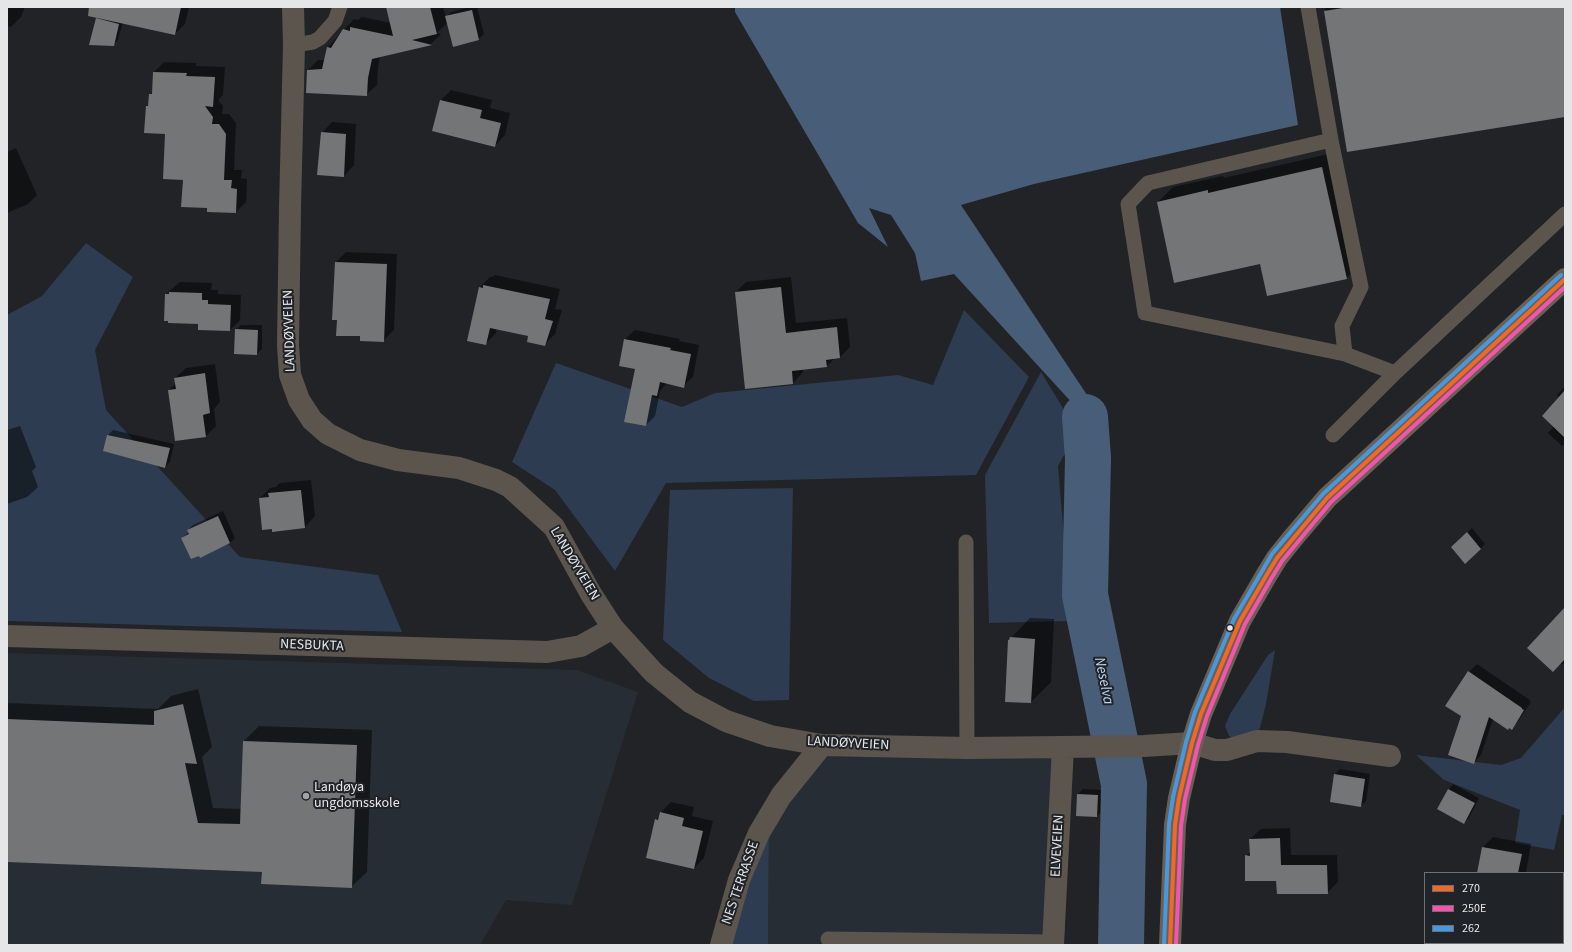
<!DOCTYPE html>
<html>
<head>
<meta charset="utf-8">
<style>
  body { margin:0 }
  #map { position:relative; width:1572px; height:952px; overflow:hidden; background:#212326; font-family:"Source Sans 3",sans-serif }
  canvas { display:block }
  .frame { position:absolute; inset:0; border:8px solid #e4e6e8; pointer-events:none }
  .legend { position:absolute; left:1424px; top:872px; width:140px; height:72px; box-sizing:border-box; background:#202327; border:1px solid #6e7174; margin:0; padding:5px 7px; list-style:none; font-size:12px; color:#e4e6e8 }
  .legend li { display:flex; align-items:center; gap:8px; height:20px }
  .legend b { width:20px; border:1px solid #6e7174 }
</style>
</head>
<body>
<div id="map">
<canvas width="1572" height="952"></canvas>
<div class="frame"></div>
<ul class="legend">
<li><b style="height:5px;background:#f36827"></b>270</li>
<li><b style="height:5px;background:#f653ac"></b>250E</li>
<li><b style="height:5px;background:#4699e1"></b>262</li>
</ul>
</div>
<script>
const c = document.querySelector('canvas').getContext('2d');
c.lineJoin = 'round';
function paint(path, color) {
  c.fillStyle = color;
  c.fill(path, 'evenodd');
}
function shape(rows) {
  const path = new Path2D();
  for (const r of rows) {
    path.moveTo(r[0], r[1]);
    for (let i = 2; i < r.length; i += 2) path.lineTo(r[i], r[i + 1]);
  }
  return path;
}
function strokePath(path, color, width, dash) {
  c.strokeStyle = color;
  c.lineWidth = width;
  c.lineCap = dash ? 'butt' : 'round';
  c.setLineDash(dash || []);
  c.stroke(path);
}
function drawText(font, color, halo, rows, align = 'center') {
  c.font = font + ' "Source Sans 3",sans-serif';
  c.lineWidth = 4;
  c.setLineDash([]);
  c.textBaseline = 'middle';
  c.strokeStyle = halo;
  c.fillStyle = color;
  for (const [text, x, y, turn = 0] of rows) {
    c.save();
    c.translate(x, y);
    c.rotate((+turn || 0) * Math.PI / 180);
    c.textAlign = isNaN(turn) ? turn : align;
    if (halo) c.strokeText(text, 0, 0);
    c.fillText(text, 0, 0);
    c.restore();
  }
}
paint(shape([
  [7,653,577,670,638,692,572,905,506,900,480,945,7,945],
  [825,752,1055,752,1051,945,768,945,769,827]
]), '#272d34');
paint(shape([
  [86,243,133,277,95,350,106,410,240,557,378,575,402,632,7,621,7,315,42,296],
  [964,310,1029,377,976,475,666,483,615,571,555,490,512,462,556,363,682,407,715,393,898,375,933,385],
  [1041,372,1077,431,1058,466,1071,621,989,623,985,475],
  [793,488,789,700,754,701,709,678,663,640,670,490],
  [1275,650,1266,704,1260,728,1256,733,1234,739,1229,736,1225,726,1230,714,1268,655],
  [1565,707,1565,815,1562,815,1554,850,1515,843,1520,810,1444,780,1416,755,1501,765,1521,758],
  [769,827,768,945,730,945,756,860]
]), '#2d3c50');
paint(shape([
  [735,7,1280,7,1298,125,1034,184,961,205,1097,410,1085,417,954,274,921,281,915,253,891,215,869,208,888,247,858,223,735,12]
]), '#485d78');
paint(shape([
  [7,7,25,7,21,17,11,27,7,26],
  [128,7,189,7,185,24,175,34,123,22,118,40,113,45,97,18,102,13],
  [387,7,443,7,446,17,451,12,470,7,477,7,484,34,479,39,454,46,448,22,437,33,441,34,431,44,380,56,378,67,377,85,366,95,308,70,318,60,325,60,328,47,354,19,358,20,362,17,391,23],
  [1325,7,1565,7,1565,116,1348,151],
  [164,62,196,63,196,66,225,67,223,95,218,100,223,106,222,114,229,114,236,123,234,170,242,170,241,178,247,179,246,202,236,212,208,207,184,179,166,133,146,107,149,104,150,95,153,91,154,72],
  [451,90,492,100,490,108,510,113,505,135,495,146,441,100],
  [332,122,356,124,354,165,344,176,322,133],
  [16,148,37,195,28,204,7,213,7,152],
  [1337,152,1362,262,1347,278,1261,262,1158,202,1173,187,1223,176,1224,178],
  [346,252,397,254,394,330,384,340,338,319,333,319,336,262],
  [495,275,560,289,555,309,562,310,555,334,544,345,529,336,497,328,496,333,486,343,480,287,490,277,492,277],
  [791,277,796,323,847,318,850,347,840,357,835,358,827,366,803,369,803,372,793,383,736,292,746,282],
  [180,282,212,283,211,290,218,290,218,294,241,295,240,320,230,330,200,323,166,294],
  [241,325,262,325,262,349,257,354,236,330],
  [635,330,680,339,679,341,699,345,693,377,683,386,667,383,660,391,655,416,646,425,636,369,625,339],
  [215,364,220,402,214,409,216,426,206,436,169,390,176,383,175,378,186,368],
  [1565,386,1565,443,1562,446,1548,433,1554,426,1559,398,1557,395],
  [20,426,36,467,32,471,38,487,27,497,7,504,7,430],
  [113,430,174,444,170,462,165,467,104,451,108,435],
  [311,480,315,516,305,527,260,498,270,488,276,487,280,483],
  [223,511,235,538,230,543,182,538,189,532,188,530,193,525],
  [1472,528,1485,544,1480,549,1457,542],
  [1565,608,1565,662,1562,665,1560,663],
  [1030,618,1054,619,1051,682,1031,702,1011,638],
  [1477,664,1530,700,1529,701,1531,702,1519,720,1512,728,1493,719,1481,755,1473,763,1462,716,1447,706,1469,672],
  [198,689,212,747,202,757,213,808,241,809,244,741,259,726,372,730,367,872,351,887,263,871,7,861,7,703,158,709,171,696],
  [1340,769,1370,774,1366,801,1361,806,1335,774],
  [1453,784,1479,798,1469,818,1464,823,1449,789],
  [1083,789,1103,790,1102,811,1097,816,1078,794],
  [671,802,694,807,692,816,713,821,704,858,694,868,656,820,660,816,661,812],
  [1290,828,1291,855,1337,855,1338,882,1327,893,1277,880,1246,856,1251,851,1250,839,1261,829],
  [1493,837,1531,844,1526,873,1478,873,1483,847]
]), '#0007');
strokePath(shape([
  [1085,417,1088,458,1085,595,1124,784,1121,945]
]), '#485d78', 46);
paint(shape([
  [89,7,181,7,175,35,88,16],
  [386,7,430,7,437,34,412,40,432,45,372,59,368,78,367,96,306,93,307,70,322,69,327,47,331,48,343,29,350,31,350,27,393,36],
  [1349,7,1565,7,1565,117,1347,152,1324,11],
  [472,10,479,40,453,47,445,16],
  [96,18,119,24,114,46,89,45],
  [153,72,187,73,186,76,215,77,213,107,205,106,213,117,212,124,219,124,226,134,224,180,232,180,231,188,237,189,236,213,207,212,207,208,181,207,183,180,163,179,165,134,144,133,146,106,148,106,149,94,152,94],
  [440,100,482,110,480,118,501,123,495,147,432,131],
  [321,132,346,134,344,177,317,175],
  [1322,167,1347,279,1267,296,1260,264,1174,283,1157,202,1208,190,1208,193],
  [335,262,387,264,384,342,360,341,360,336,336,336,337,320,332,320],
  [483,285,550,299,545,319,553,321,545,346,527,342,528,336,490,328,486,345,467,341,479,287,483,288],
  [781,287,786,333,837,327,840,358,826,360,827,367,792,371,793,384,745,389,735,292],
  [169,292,202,293,202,300,208,300,208,304,231,305,230,331,198,330,198,324,168,323,168,321,164,321,165,294,169,294],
  [235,329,258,330,257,355,234,354],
  [624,339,671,348,670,350,691,354,684,388,660,382,657,396,652,395,646,426,624,422,635,369,619,366],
  [205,373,210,413,203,415,206,437,175,441,168,390,176,389,174,378],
  [1565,390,1565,438,1542,416],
  [107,435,170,448,165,468,103,451],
  [301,490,305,528,272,532,272,529,262,530,259,498,269,497,268,493],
  [218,516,230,543,200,558,199,556,191,559,181,538,189,534,187,530],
  [1467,532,1481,549,1465,564,1451,547],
  [1565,607,1565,659,1553,672,1527,648],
  [1010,637,1035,639,1031,703,1005,702,1008,640,1009,640],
  [1468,671,1522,708,1522,709,1524,710,1512,730,1509,728,1508,730,1489,717,1474,764,1448,755,1461,716,1445,706],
  [183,704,197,764,185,763,198,823,240,824,243,741,357,745,352,888,261,884,262,872,7,862,7,719,154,725,154,711],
  [1334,774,1365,779,1361,807,1330,802],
  [1448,789,1475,803,1464,824,1437,809],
  [1077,794,1098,795,1097,817,1076,816],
  [660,812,684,818,682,826,703,831,694,869,646,858,655,819,658,820],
  [1280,838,1281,865,1327,865,1328,894,1277,894,1276,881,1245,881,1245,855,1250,856,1249,839],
  [1482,847,1522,854,1518,873,1477,873]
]), '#747577');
strokePath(shape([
  [1308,7,1331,140],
  [294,45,313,42,320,38,335,21,340,7],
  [1345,354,1342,326,1361,287,1331,140,1148,183,1128,204,1145,313,1345,354,1395,373],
  [1333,435,1395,373,1565,214],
  [966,542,967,748],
  [828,939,1053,942]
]), '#5c554e', 15);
strokePath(shape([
  [293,7,294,45,290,208,288,345,290,375,299,400,312,420,328,434,360,450,398,460,459,468,496,480,510,487,554,527,591,594,613,628,654,673,690,702,726,721,770,736,822,745,967,748,1063,747,1144,746,1192,743,1215,750,1227,750,1257,741,1287,742,1390,756],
  [7,636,547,652,581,646,613,628],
  [721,945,739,880,759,833,781,796,822,745],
  [1053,945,1063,747]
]), '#5c554e', 22);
strokePath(shape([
  [1170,945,1175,825,1179,798,1192,743,1201,714,1240,621,1266,576,1277,558,1293,538,1327,498,1565,279]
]), '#696156', 22);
strokePath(shape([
  [1170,945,1175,825,1179,798,1192,743,1201,714,1240,621,1266,576,1277,558,1327,498,1565,279]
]), '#f36827', 4);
strokePath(shape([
  [1176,945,1181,826,1185,799,1198,745,1207,716,1245,624,1271,579,1282,561,1331,502,1565,287]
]), '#f653ac', 4);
strokePath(shape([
  [1164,945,1169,824,1173,797,1186,742,1195,712,1234,619,1261,573,1272,554,1323,494,1561,275]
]), '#4699e1', 4);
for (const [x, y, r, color] of [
  [1230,628,3.5,"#e4e6e8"],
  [306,796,4,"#a0a2a4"]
]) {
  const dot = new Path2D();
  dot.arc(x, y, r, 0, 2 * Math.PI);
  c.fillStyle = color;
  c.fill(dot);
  strokePath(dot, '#202327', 1.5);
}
drawText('14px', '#e4e6e8', '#202327', [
  ["LANDØYVEIEN",290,331,-92],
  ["LANDØYVEIEN",574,564,59],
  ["NESBUKTA",312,646,2],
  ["LANDØYVEIEN",848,744,3],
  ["ELVEVEIEN",1058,846,-87],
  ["NES TERRASSE",741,883,-71]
]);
drawText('14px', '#e4e6e8', '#202327', [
  ["Landøya",314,788],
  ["ungdomsskole",314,804]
], 'left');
drawText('italic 15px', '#bdd6f5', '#202327', [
  ["Neselva",1103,681,78]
]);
</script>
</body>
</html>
